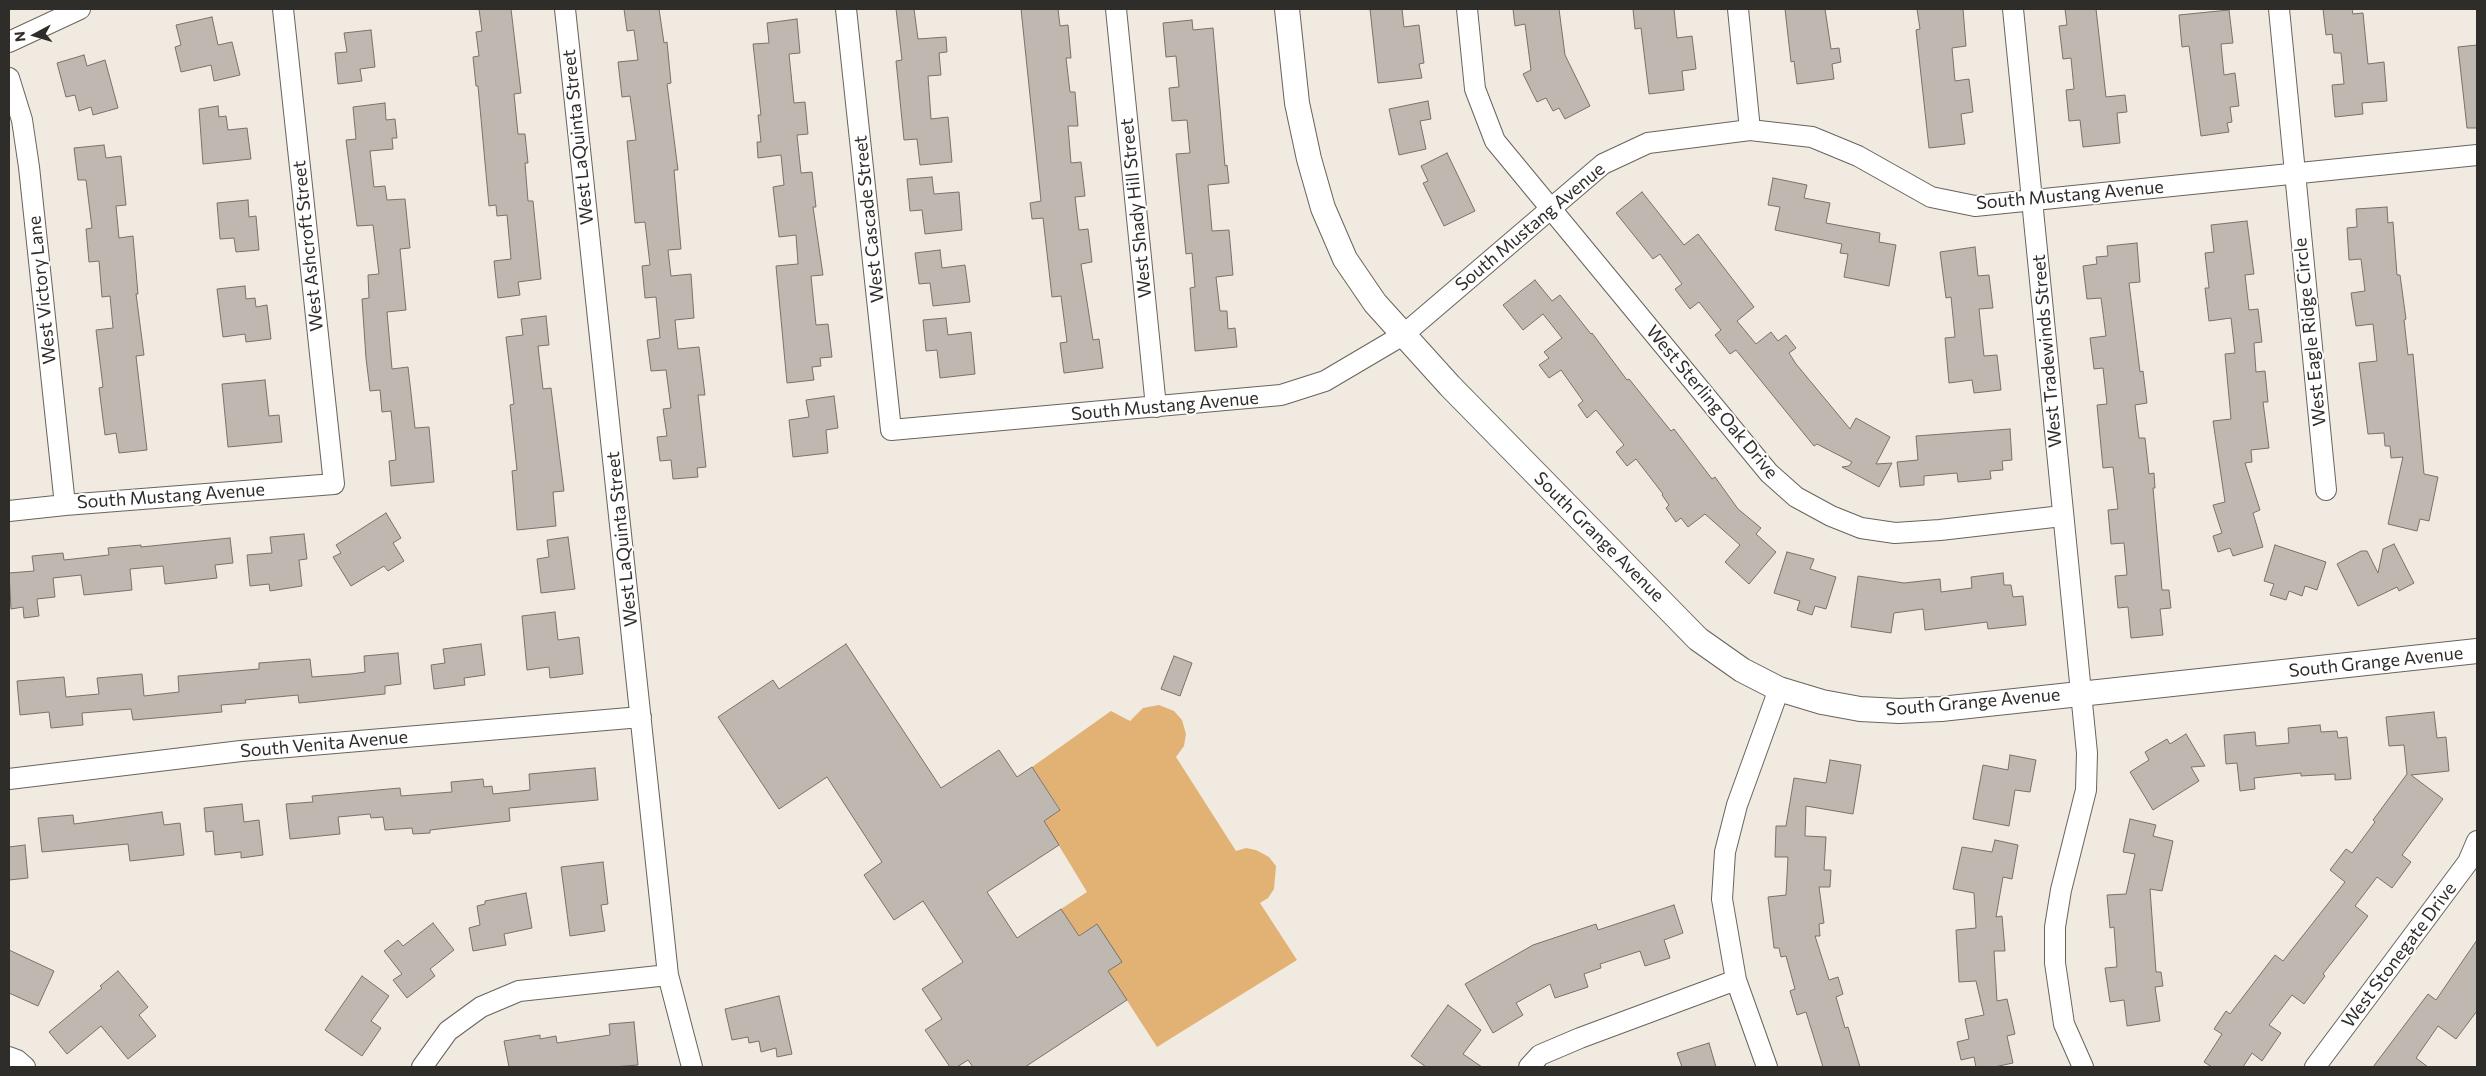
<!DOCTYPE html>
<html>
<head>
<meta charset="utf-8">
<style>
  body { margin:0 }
  #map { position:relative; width:2486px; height:1076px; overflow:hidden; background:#f1eae1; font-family:Commissioner,sans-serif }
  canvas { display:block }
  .frame { position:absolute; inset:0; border:10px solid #2f2d2a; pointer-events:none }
  .north { position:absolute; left:10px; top:10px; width:50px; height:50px; -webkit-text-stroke:4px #fff; paint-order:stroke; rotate:264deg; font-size:14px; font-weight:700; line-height:20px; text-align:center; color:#2f2d2a }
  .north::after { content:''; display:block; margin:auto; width:18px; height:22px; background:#2f2d2a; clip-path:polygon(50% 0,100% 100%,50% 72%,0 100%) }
</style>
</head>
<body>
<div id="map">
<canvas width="2486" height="1076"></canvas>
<div class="frame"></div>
<div class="north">N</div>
</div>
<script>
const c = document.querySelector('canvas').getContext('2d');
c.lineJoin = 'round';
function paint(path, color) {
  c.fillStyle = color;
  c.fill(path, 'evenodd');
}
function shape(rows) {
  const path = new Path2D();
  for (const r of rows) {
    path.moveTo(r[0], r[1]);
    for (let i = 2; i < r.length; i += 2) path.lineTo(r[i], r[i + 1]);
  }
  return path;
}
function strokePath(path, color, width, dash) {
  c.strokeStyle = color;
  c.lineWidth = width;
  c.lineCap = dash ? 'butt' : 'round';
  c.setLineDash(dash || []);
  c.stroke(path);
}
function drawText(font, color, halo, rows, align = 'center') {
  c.font = font + ' Commissioner,sans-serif';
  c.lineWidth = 4;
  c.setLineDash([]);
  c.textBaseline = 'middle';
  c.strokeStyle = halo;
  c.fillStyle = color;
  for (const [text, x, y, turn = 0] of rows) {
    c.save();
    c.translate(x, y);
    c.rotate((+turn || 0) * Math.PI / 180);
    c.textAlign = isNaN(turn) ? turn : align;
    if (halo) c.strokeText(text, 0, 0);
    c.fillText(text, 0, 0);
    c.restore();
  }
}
paint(shape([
  [1159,705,1174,711,1182,720,1186,734,1184,746,1176,757,1236,851,1246,848,1256,850,1269,857,1276,866,1274,889,1268,898,1260,903,1297,960,1157,1047,1108,971,1097,924,1079,936,1061,909,1087,892,1044,821,1060,809,1032,767,1111,711,1130,721,1143,708]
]), '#e2b274');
const building = shape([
  [479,9,511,9,521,93,514,94,518,134,525,134,528,163,525,163,528,201,533,201,541,279,518,282,520,295,498,298,494,261,511,259,507,215,497,216,496,205,489,206,478,86,476,86,473,57,479,56,476,32,482,31,479,9],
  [624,9,659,9,664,43,667,42,671,83,667,84,678,170,674,170,681,249,668,250,671,276,691,274,694,318,675,320,678,349,699,347,705,395,698,395,706,467,697,468,698,477,673,479,671,460,660,461,657,437,667,436,663,409,671,408,666,370,651,371,647,340,660,338,656,297,645,298,642,266,650,265,645,222,635,223,627,141,636,140,630,96,622,97,618,62,638,60,634,30,627,31,624,9],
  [896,9,914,9,918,39,946,37,947,52,939,53,941,75,928,76,931,119,948,117,952,162,920,165,917,139,904,140,896,61,902,60,896,9],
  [1021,9,1058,9,1060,26,1068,25,1071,58,1066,58,1070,92,1075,92,1078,126,1068,126,1071,163,1081,162,1085,196,1075,197,1079,230,1088,229,1092,262,1081,264,1093,340,1099,339,1103,368,1064,373,1060,343,1067,342,1061,296,1052,297,1043,218,1032,219,1030,203,1041,201,1021,9],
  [1370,9,1402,9,1404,27,1419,25,1424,63,1419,64,1422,78,1378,83,1370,9],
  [1513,9,1559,9,1565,55,1590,106,1565,119,1559,108,1553,111,1546,98,1537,102,1523,74,1531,70,1525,24,1515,26,1513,9],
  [1633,9,1674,9,1677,38,1692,36,1696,69,1682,71,1684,90,1649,94,1641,28,1635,29,1633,9],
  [1785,9,1825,9,1831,49,1839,48,1841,62,1832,64,1834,79,1797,84,1794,61,1791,62,1785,9],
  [1917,9,1963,9,1966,46,1952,48,1955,81,1969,79,1973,112,1961,114,1965,144,1929,148,1916,30,1920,29,1917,9],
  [2065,9,2096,9,2106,97,2125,95,2127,112,2117,113,2120,143,2083,147,2080,120,2069,121,2066,90,2074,89,2071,58,2063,59,2059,26,2067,25,2065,9],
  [2323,9,2352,9,2353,14,2363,13,2368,64,2384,62,2387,101,2362,103,2363,114,2335,117,2332,85,2344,84,2341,53,2334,53,2332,34,2326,35,2323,9],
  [2229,10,2233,43,2221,44,2224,75,2235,73,2239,106,2230,107,2232,122,2227,123,2229,132,2201,136,2189,46,2182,47,2179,15,2229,10],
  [212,17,218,45,232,42,240,75,214,81,211,65,181,72,175,47,181,45,176,25,212,17],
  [797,19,800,53,789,54,794,103,805,102,808,134,797,135,801,173,812,172,816,207,813,207,823,275,811,276,816,325,828,324,832,357,820,358,821,366,812,367,814,380,787,383,776,266,798,264,796,235,779,237,773,187,784,185,781,155,758,158,757,142,761,142,758,115,761,115,753,44,769,43,767,23,797,19],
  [1192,20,1193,30,1213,28,1225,166,1227,165,1229,183,1208,185,1212,231,1229,230,1233,275,1216,277,1220,311,1227,311,1228,329,1235,328,1237,347,1195,351,1190,288,1195,287,1192,253,1186,254,1176,154,1190,153,1187,120,1172,121,1169,88,1179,87,1176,56,1166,57,1163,23,1192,20],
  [371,30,375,67,360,69,362,81,338,84,335,53,347,52,344,33,371,30],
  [2477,45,2477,128,2467,128,2458,47,2477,45],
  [84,55,87,66,105,60,118,108,93,115,91,107,79,111,75,95,66,97,57,63,84,55],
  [1428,101,1431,119,1420,121,1426,149,1399,155,1389,109,1428,101],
  [385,103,386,120,395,119,397,138,392,138,393,149,370,151,374,187,385,186,387,200,405,199,410,248,400,249,406,310,387,312,392,369,408,367,415,428,429,427,434,482,391,486,389,461,396,460,391,411,382,412,380,390,370,391,366,358,362,299,369,298,368,275,379,274,373,225,357,226,346,140,356,139,353,107,385,103],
  [218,106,219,117,226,116,228,130,247,128,251,159,203,164,199,109,218,106],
  [104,145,106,158,121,156,126,205,116,206,119,238,133,236,138,294,136,294,144,355,136,356,147,450,119,453,116,433,105,435,99,388,103,387,96,330,113,328,110,296,102,297,99,261,89,262,86,229,92,228,86,180,78,180,74,148,104,145],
  [1447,153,1475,211,1444,226,1423,183,1428,181,1421,166,1447,153],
  [932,177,934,194,959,192,962,230,925,234,922,210,910,211,907,179,932,177],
  [1773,178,1807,185,1804,198,1830,203,1826,223,1880,233,1879,242,1896,245,1889,286,1844,277,1848,254,1840,253,1842,244,1775,230,1780,207,1768,205,1773,178],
  [1642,192,1684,245,1698,234,1754,307,1737,321,1756,344,1771,332,1778,341,1786,335,1796,348,1789,353,1796,364,1850,429,1856,418,1890,437,1876,464,1892,463,1879,487,1842,467,1849,466,1852,462,1817,444,1814,446,1736,350,1730,354,1715,335,1721,330,1699,302,1690,309,1675,289,1682,284,1660,254,1653,259,1616,213,1642,192],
  [248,200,249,217,256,216,259,250,236,252,234,238,220,239,217,203,248,200],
  [2387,207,2388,223,2393,222,2397,275,2400,275,2406,319,2404,320,2408,355,2413,354,2424,474,2438,477,2429,521,2420,519,2417,531,2388,524,2403,457,2391,458,2390,446,2385,446,2384,433,2368,434,2359,363,2377,361,2373,324,2356,326,2351,293,2365,291,2361,259,2349,260,2347,228,2357,227,2356,209,2387,207],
  [2247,221,2254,274,2245,275,2249,310,2258,309,2262,342,2254,343,2256,372,2265,371,2268,402,2263,402,2269,448,2251,450,2252,462,2245,463,2260,510,2253,513,2263,547,2233,556,2230,548,2218,552,2213,536,2222,533,2213,505,2225,502,2213,421,2231,419,2225,354,2235,353,2231,318,2209,321,2205,288,2209,288,2205,253,2214,252,2211,225,2247,221],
  [2137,243,2140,282,2129,283,2140,372,2143,371,2147,403,2135,405,2139,438,2145,438,2149,474,2154,473,2155,488,2153,488,2162,590,2169,590,2171,608,2160,609,2163,635,2131,638,2128,607,2118,608,2115,576,2127,575,2124,543,2111,544,2108,510,2118,509,2113,467,2103,468,2097,405,2107,404,2103,368,2094,369,2090,338,2106,336,2101,298,2087,299,2083,266,2097,264,2096,257,2108,256,2107,246,2137,243],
  [1975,247,1978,276,1989,275,1993,308,1979,309,1984,356,1997,355,2001,390,1974,393,1972,380,1949,383,1945,338,1955,337,1951,297,1946,298,1940,252,1975,247],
  [940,250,942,268,965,265,970,302,933,306,930,283,919,284,915,253,940,250],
  [1535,280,1552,301,1560,295,1591,334,1592,333,1627,380,1629,379,1671,431,1674,429,1712,479,1715,477,1738,509,1761,528,1756,534,1776,552,1749,584,1725,562,1740,545,1705,514,1688,527,1681,518,1676,522,1666,508,1669,505,1662,495,1663,494,1636,459,1627,466,1616,452,1624,445,1596,410,1587,418,1578,405,1583,401,1561,370,1549,378,1539,365,1549,358,1544,352,1562,338,1543,314,1523,330,1503,305,1535,280],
  [245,286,246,299,255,298,256,307,267,305,271,339,246,342,245,334,223,337,217,289,245,286],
  [546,316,549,345,538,346,543,389,551,388,564,491,553,492,556,526,517,530,512,471,517,470,510,405,514,404,506,337,523,335,521,319,546,316],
  [946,318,948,335,971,332,975,374,940,378,937,350,926,351,923,320,946,318],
  [265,380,269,416,279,415,282,442,228,447,222,384,265,380],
  [834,396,838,428,826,430,828,453,793,457,789,420,809,417,806,400,834,396],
  [2010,429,2012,460,2002,461,2003,470,1990,471,1991,479,1958,482,1957,473,1924,476,1924,485,1900,487,1897,462,1918,460,1916,436,2010,429],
  [386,513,401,538,393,543,404,561,388,571,384,566,351,586,333,557,341,553,336,545,386,513],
  [304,534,307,559,299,560,302,586,270,591,269,584,250,586,247,555,272,553,270,537,304,534],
  [568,537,575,589,541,593,537,559,549,557,547,540,568,537],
  [230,538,233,563,215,565,217,578,165,584,163,566,130,569,132,590,84,595,81,575,53,578,55,597,37,599,39,616,24,618,23,607,11,609,9,573,34,571,32,556,63,553,64,560,109,555,108,548,141,545,141,547,230,538],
  [2394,544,2414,583,2399,591,2397,587,2358,606,2337,564,2361,551,2367,551,2378,573,2383,549,2394,544],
  [2275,545,2326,562,2317,590,2305,586,2302,596,2289,591,2286,600,2270,595,2274,584,2264,581,2275,545],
  [1787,552,1814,559,1810,569,1836,577,1826,609,1815,606,1812,615,1797,610,1800,601,1774,593,1787,552],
  [2003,573,2004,585,2011,585,2013,597,2023,596,2026,625,1988,629,1987,622,1925,630,1923,609,1894,613,1891,633,1851,627,1858,576,1904,583,1940,579,1941,592,1972,588,1971,577,2003,573],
  [555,612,558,640,579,637,583,674,550,678,549,667,527,670,522,616,555,612],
  [481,644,485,675,464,678,465,685,434,689,431,665,445,663,443,649,481,644],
  [846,644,941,788,999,750,1017,777,1032,767,1060,810,1044,821,1059,845,987,892,1017,938,1061,909,1079,936,1097,924,1122,962,1108,971,1127,1000,1025,1067,973,1067,968,1060,957,1067,950,1067,925,1030,942,1019,922,989,963,962,923,901,894,920,864,875,882,862,827,777,779,809,718,717,773,680,779,689,846,644],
  [398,653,401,684,385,686,385,694,299,703,298,695,245,700,246,703,221,705,222,712,133,720,131,709,82,713,83,725,51,728,49,712,20,715,17,681,64,677,66,697,99,694,97,678,142,674,144,696,179,692,178,676,259,669,259,663,310,659,312,677,351,674,365,672,364,656,398,653],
  [1174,656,1192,663,1180,696,1161,689,1174,656],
  [2434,712,2437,738,2446,737,2449,771,2411,775,2443,799,2402,855,2411,862,2392,888,2377,877,2355,906,2368,916,2323,974,2325,976,2304,1004,2292,995,2269,1025,2281,1033,2262,1061,2252,1053,2243,1067,2212,1067,2204,1062,2222,1034,2214,1029,2226,1011,2230,1014,2275,955,2283,961,2345,882,2330,870,2346,849,2352,853,2375,822,2373,820,2407,774,2404,745,2389,746,2386,717,2434,712],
  [2320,725,2321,732,2337,731,2338,738,2347,737,2351,779,2335,780,2335,774,2301,776,2301,773,2254,778,2255,789,2240,791,2237,763,2226,764,2224,735,2255,732,2256,746,2289,743,2288,728,2320,725],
  [2186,734,2205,766,2191,767,2199,781,2153,810,2130,772,2149,760,2145,752,2167,739,2170,744,2186,734],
  [2010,755,2036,760,2030,792,2015,790,2009,826,1973,819,1983,765,2008,770,2010,755],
  [1830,760,1861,765,1853,814,1806,806,1805,836,1826,837,1824,870,1831,870,1830,887,1819,887,1824,923,1819,924,1820,936,1815,936,1829,980,1838,977,1843,994,1836,997,1845,1028,1848,1027,1860,1067,1823,1067,1806,1012,1797,1015,1790,991,1795,989,1786,956,1781,957,1779,948,1774,948,1768,897,1786,895,1788,857,1775,857,1776,826,1786,826,1794,778,1826,783,1830,760],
  [595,768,598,800,509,808,510,821,430,830,430,833,413,834,412,828,385,830,383,817,371,818,370,814,338,817,340,834,290,839,286,804,313,802,312,796,400,788,401,796,452,792,451,782,483,779,484,787,492,786,493,794,530,790,529,774,595,768],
  [242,804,244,822,259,820,263,855,241,858,241,852,215,855,213,831,206,832,204,808,242,804],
  [162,812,164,825,180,823,184,855,130,861,128,844,42,852,38,818,73,815,74,824,162,812],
  [2130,819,2156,825,2153,836,2173,841,2162,891,2150,889,2156,972,2161,972,2163,986,2155,987,2160,1021,2127,1026,2124,1000,2110,1002,2105,968,2117,967,2114,927,2110,928,2107,895,2126,894,2135,854,2123,852,2130,819],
  [1995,840,2018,845,2012,879,2003,877,1996,917,2002,916,2005,951,1994,951,1997,1001,2007,999,2015,1034,2007,1036,2013,1063,1994,1067,1976,1067,1974,1057,1961,1060,1957,1042,1969,1039,1965,1019,1984,1015,1976,981,1959,982,1956,930,1976,928,1974,893,1953,889,1962,847,1992,852,1995,840],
  [25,845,28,878,9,880,9,847,25,845],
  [603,862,608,904,601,905,605,931,570,936,561,867,603,862],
  [526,893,532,928,504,934,506,945,473,951,469,928,480,925,477,906,485,904,485,901,526,893],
  [1674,905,1683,933,1664,940,1670,958,1645,966,1640,951,1600,964,1601,968,1584,974,1588,987,1555,998,1550,984,1516,1003,1523,1015,1493,1033,1465,984,1533,945,1596,924,1598,930,1674,905],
  [433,923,454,950,430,969,435,976,407,998,393,980,402,974,384,951,398,940,403,946,433,923],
  [2477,940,2477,1011,2456,1039,2438,1026,2416,1058,2428,1067,2373,1067,2428,994,2436,1000,2477,940],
  [9,950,54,971,38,1006,9,993,9,950],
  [118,971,148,1007,139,1015,156,1036,128,1059,101,1026,67,1054,49,1032,102,988,100,986,118,971],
  [362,976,389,996,371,1021,381,1028,362,1056,325,1030,362,976],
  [779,996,792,1054,777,1057,776,1048,761,1052,759,1041,749,1043,748,1037,732,1040,725,1009,779,996],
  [1448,1005,1481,1030,1463,1054,1482,1067,1426,1067,1411,1056,1448,1005],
  [634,1022,638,1065,613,1067,509,1067,504,1041,540,1035,540,1039,556,1036,557,1043,610,1035,609,1024,634,1022],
  [1709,1043,1716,1067,1682,1067,1677,1053,1709,1043]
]);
paint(building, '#bfb8b0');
strokePath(building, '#78726a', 1);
const minor = shape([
  [565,9,668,975,692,1067],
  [846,9,891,430,1281,395,1325,381,1403,335,1603,164,1648,143,1750,130,1812,137,1858,156,1931,197,1975,206,2477,155],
  [1116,9,1156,407],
  [1467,9,1475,89,1495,141,1769,473,1796,497,1831,516,1861,528,1895,533,1940,530,2062,516],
  [1738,9,1750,130],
  [2013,9,2087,753,2086,790,2061,890,2055,927,2055,963,2064,1024,2083,1067],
  [2279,9,2326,490],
  [9,42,80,9],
  [9,78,22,120,29,167,65,505],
  [9,511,65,505,334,484,283,9],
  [9,779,241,751,641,717],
  [9,1057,17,1060,25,1067],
  [422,1067,448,1031,481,1007,519,991,668,975],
  [1529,1067,1540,1055,1580,1038,1736,980],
  [1767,1067,1736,980,1722,899,1725,852,1737,805,1779,689],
  [2315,1067,2468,862,2477,841]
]);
const tertiary = shape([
  [1287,9,1297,103,1309,159,1323,208,1345,259,1375,303,1450,386,1698,639,1742,670,1779,689,1822,702,1860,709,1899,711,1941,709,2477,651]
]);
strokePath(minor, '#69635c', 22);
strokePath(tertiary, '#69635c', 26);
strokePath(minor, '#fff', 20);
strokePath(tertiary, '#fff', 24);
drawText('18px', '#2f2d2a', '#fff', [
  ["West LaQuinta Street",578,137,-96],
  ["South Mustang Avenue",2070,195,-5],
  ["West Shady Hill Street",1136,208,-96],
  ["West Cascade Street",869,219,-96],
  ["South Mustang Avenue",1530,227,-40],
  ["West Ashcroft Street",308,246,-96],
  ["West Victory Lane",42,290,-96],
  ["West Eagle Ridge Circle",2310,332,-96],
  ["West Tradewinds Street",2047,351,-95],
  ["West Sterling Oak Drive",1712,402,50],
  ["South Mustang Avenue",1165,406,-5],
  ["South Mustang Avenue",171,496,-4],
  ["South Grange Avenue",1599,537,45],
  ["West LaQuinta Street",622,539,-96],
  ["South Grange Avenue",2376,662,-6],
  ["South Grange Avenue",1973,702,-5],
  ["South Venita Avenue",324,744,-5],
  ["West Stonegate Drive",2399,955,-53]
]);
</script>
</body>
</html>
